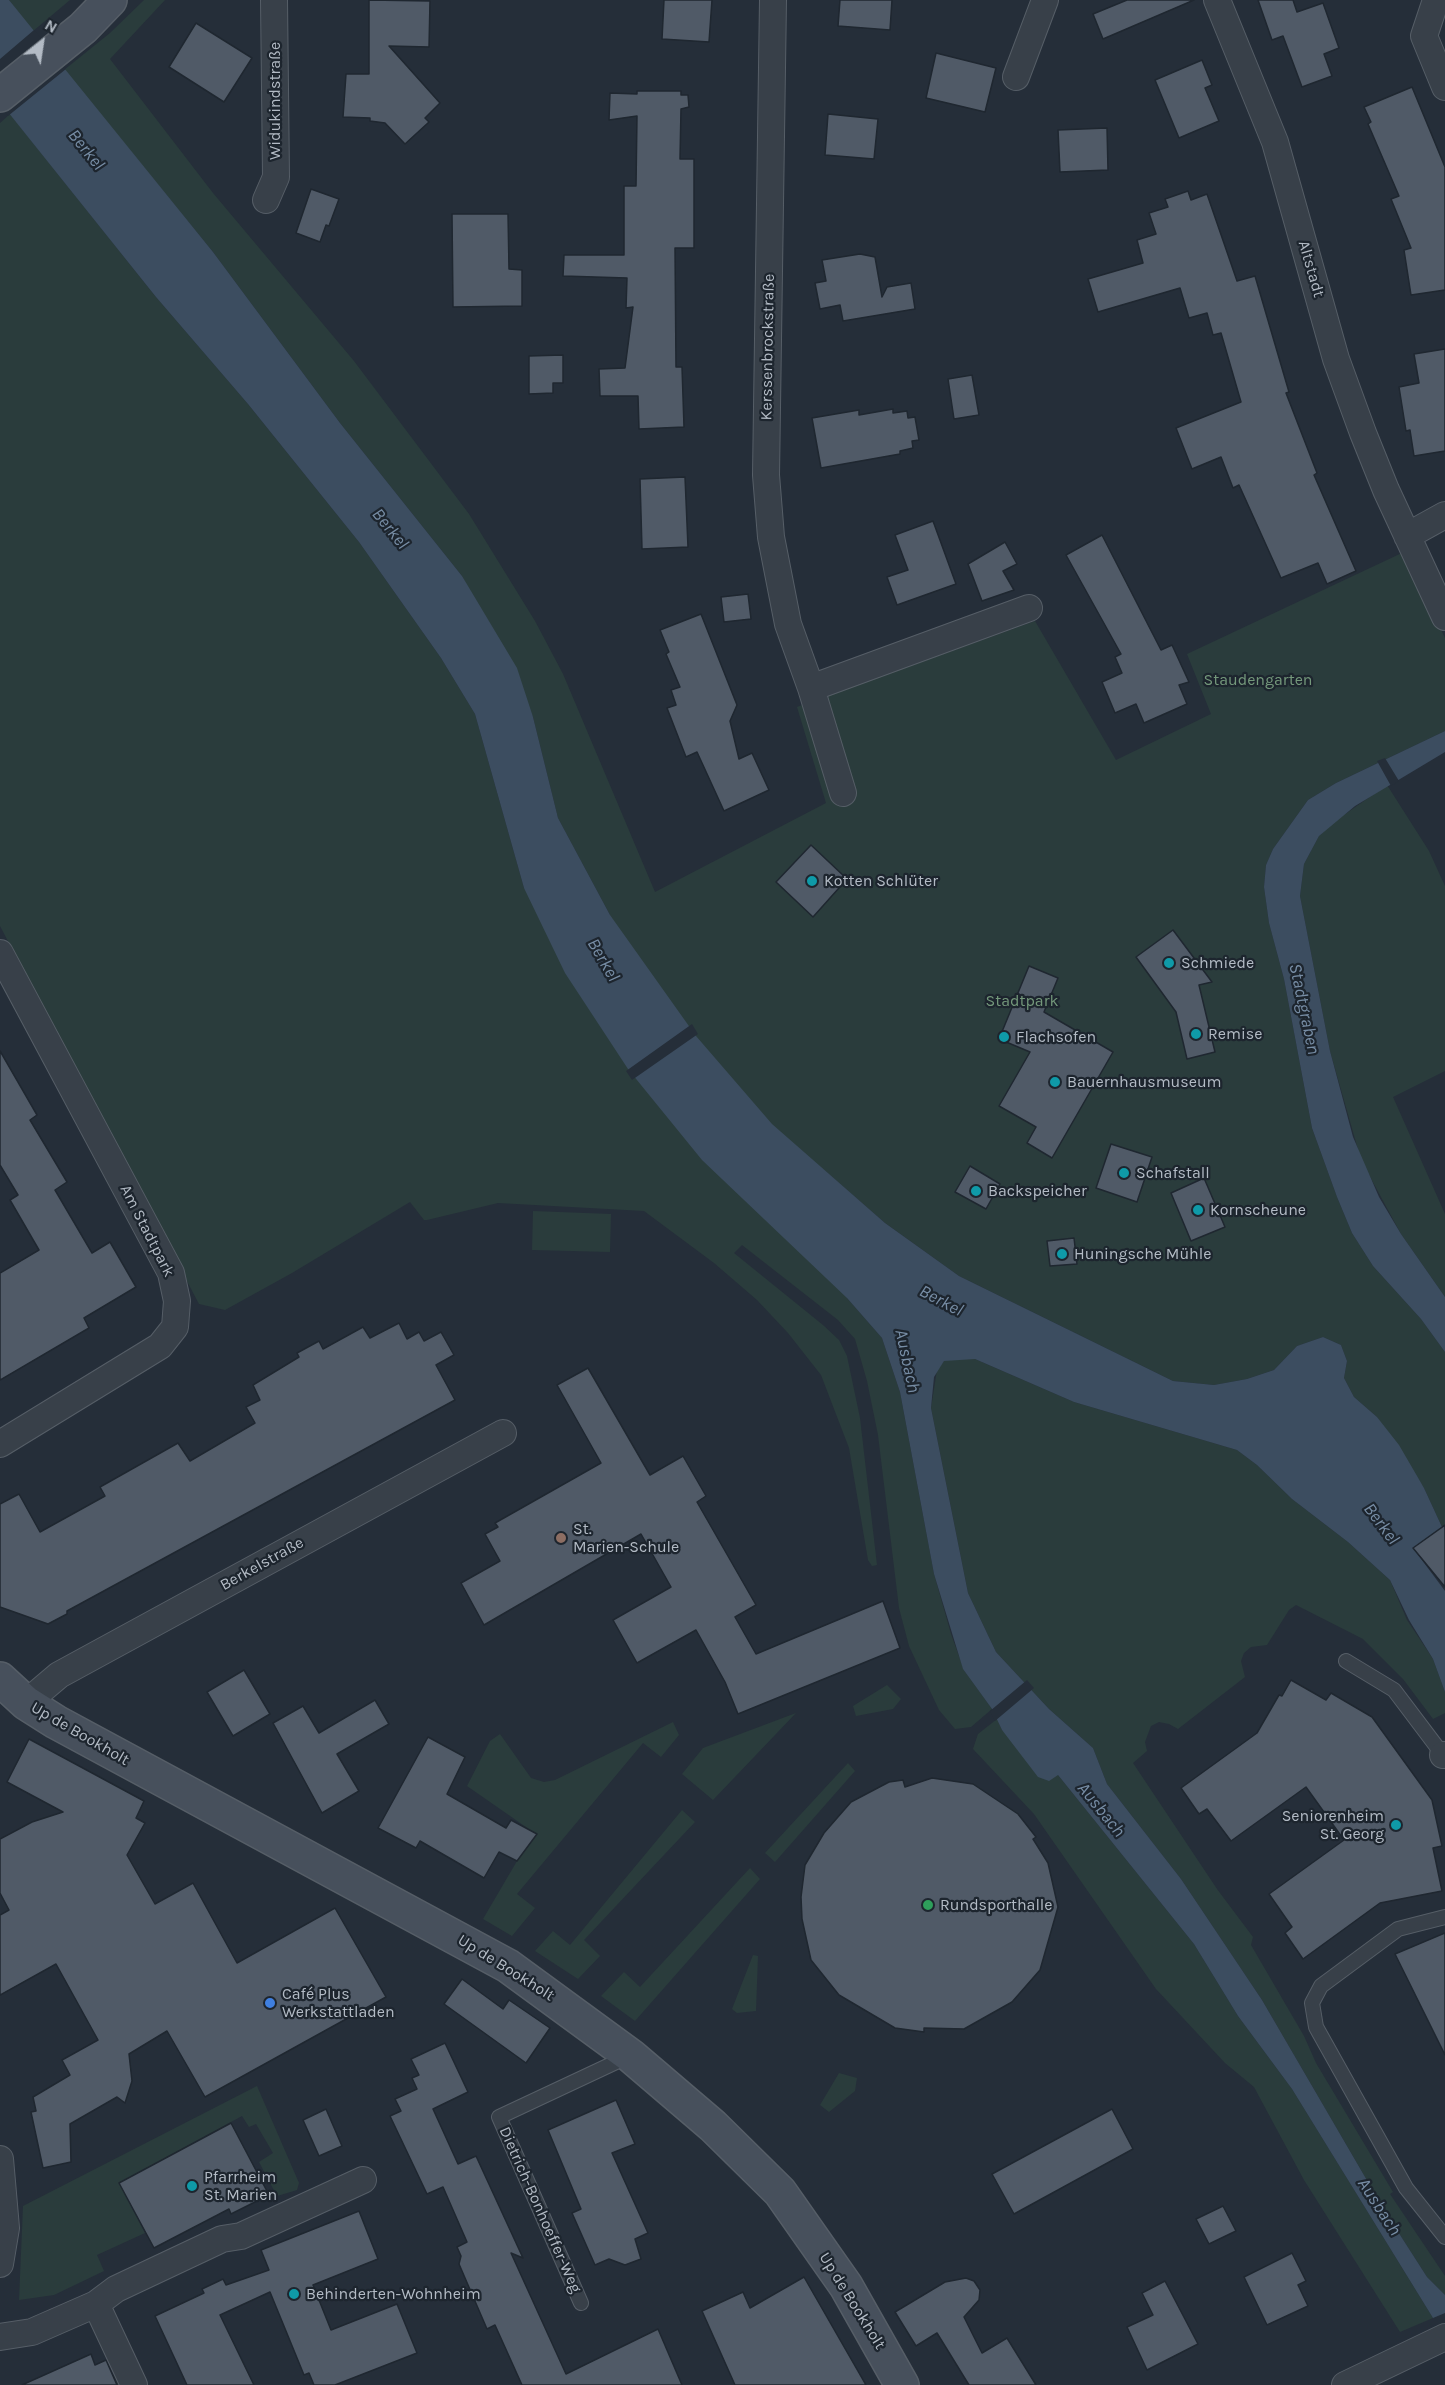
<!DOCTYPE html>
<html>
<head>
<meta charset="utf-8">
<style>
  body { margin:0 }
  #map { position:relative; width:1445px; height:2385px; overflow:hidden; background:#252e39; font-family:Karla,sans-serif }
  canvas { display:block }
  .north { position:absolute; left:12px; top:12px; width:60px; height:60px; -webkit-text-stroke:4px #1d252e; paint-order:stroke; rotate:30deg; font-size:16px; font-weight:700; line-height:24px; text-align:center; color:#b3bbc5 }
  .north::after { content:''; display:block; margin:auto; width:21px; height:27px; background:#b3bbc5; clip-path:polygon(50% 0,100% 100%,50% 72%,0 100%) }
</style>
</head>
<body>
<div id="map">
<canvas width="1445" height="2385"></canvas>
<div class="north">N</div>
</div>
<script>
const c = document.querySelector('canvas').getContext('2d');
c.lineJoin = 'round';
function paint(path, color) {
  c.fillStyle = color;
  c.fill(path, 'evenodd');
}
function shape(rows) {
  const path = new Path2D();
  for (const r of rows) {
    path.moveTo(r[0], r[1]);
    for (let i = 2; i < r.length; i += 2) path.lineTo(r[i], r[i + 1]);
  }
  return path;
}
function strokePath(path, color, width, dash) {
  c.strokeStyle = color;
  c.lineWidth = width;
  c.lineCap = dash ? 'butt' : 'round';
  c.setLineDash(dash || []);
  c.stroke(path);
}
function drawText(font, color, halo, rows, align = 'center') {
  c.font = font + ' Karla,sans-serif';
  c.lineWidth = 4.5;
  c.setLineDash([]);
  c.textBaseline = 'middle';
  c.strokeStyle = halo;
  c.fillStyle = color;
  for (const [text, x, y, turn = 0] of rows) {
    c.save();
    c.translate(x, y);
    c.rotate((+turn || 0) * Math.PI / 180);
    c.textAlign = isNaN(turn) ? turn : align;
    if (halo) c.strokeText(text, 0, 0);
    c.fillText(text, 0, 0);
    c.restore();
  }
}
paint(shape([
  [9,0,70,0,32,32],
  [144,0,165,0,110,59,213,193,354,361,469,514,535,621,563,674,655,892,826,803,797,707,802,705,1035,621,1116,760,1211,714,1187,654,1404,552,1445,638,1445,731,1336,783,1308,800,1273,849,1266,865,1264,887,1269,923,1284,979,1312,1128,1337,1197,1352,1233,1373,1266,1421,1319,1445,1352,1445,1525,1442,1527,1424,1488,1377,1417,1354,1397,1344,1378,1347,1361,1341,1345,1323,1337,1297,1346,1274,1370,1247,1379,1214,1385,1173,1381,959,1276,885,1223,823,1169,847,1298,882,1338,900,1392,934,1574,951,1634,964,1670,992,1709,971,1727,955,1729,939,1710,909,1646,899,1608,878,1435,867,1381,855,1339,838,1320,742,1245,734,1253,823,1325,839,1340,847,1356,860,1418,877,1565,872,1566,868,1560,849,1448,821,1375,788,1333,757,1300,714,1263,644,1211,498,1203,427,1220,424,1220,410,1202,292,1273,225,1310,199,1304,0,926,0,123,10,114,156,297,248,404,359,542,441,658,475,714,524,888,610,915,558,818,533,717,462,576,340,423,213,252,64,70,110,33],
  [1387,785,1429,851,1445,886,1445,1071,1393,1097,1445,1214,1445,1297,1401,1234,1361,1160,1330,1051,1300,896,1304,864,1319,836,1331,824],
  [533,1211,611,1214,610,1252,532,1250],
  [954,1358,975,1359,1074,1402,1237,1450,1257,1465,1292,1499,1348,1542,1390,1580,1407,1620,1433,1659,1445,1692,1445,1713,1433,1719,1403,1679,1363,1639,1296,1605,1289,1610,1267,1645,1251,1647,1244,1653,1241,1661,1245,1677,1178,1729,1169,1724,1159,1722,1151,1726,1145,1742,1147,1751,1133,1763,1217,1889,1253,1937,1251,1945,1304,2036,1316,2063,1393,2192,1390,2194,1445,2276,1445,2295,1427,2277,1386,2213,1262,2000,1181,1879,1107,1784,1093,1748,1049,1709,996,1652,968,1593,931,1408,937,1370,944,1361],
  [887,1685,901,1699,893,1709,856,1716,853,1706],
  [796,1713,713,1800,682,1774,703,1748],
  [997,1719,1002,1730,1058,1775,1194,1944,1238,2016,1292,2089,1433,2318,1400,2332,1304,2180,1254,2087,1225,2063,1156,1989,1034,1814,973,1749,978,1734],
  [673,1722,679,1735,661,1757,643,1743,517,1894,535,1908,512,1936,483,1919,517,1861,536,1834,467,1786,490,1741,500,1734,531,1778,544,1782,555,1780],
  [848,1763,855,1771,775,1862,765,1853],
  [682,1810,695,1822,584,1940,600,1956,578,1979,535,1951,553,1931,570,1945],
  [750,1868,760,1879,635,2021,601,1996,624,1972,640,1987],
  [753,1955,758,1956,756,2011,737,2013,732,2009],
  [839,2073,857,2078,855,2091,829,2112,820,2105],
  [257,2086,299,2183,297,2190,277,2196,259,2162,273,2153,256,2124,249,2127,242,2116,119,2183,145,2233,97,2255,104,2271,54,2295,19,2300,23,2206]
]), '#2a3c3c');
paint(shape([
  [0,0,9,0,213,252,340,423,462,576,517,668,533,717,558,818,610,915,696,1036,772,1124,885,1223,959,1276,1173,1381,1214,1385,1247,1379,1274,1370,1297,1346,1323,1337,1341,1345,1347,1361,1344,1378,1354,1397,1377,1417,1399,1445,1424,1488,1442,1527,1413,1548,1445,1591,1445,1692,1433,1659,1409,1620,1390,1580,1348,1542,1292,1499,1257,1465,1237,1450,1074,1402,975,1359,944,1361,934,1377,931,1408,968,1593,996,1652,1049,1709,1093,1748,1107,1784,1181,1879,1262,2000,1386,2213,1427,2277,1445,2295,1445,2313,1433,2318,1292,2089,1238,2016,1194,1944,1058,1775,1049,1781,1038,1777,1002,1730,992,1709,963,1669,934,1574,900,1392,882,1338,847,1298,702,1160,628,1069,565,973,524,888,475,714,441,658,359,542,248,404,156,297,0,102],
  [1445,731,1445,752,1355,806,1319,836,1304,864,1300,896,1330,1051,1353,1137,1379,1197,1401,1234,1445,1297,1445,1352,1421,1319,1373,1266,1352,1233,1337,1197,1312,1128,1284,979,1269,923,1264,887,1266,865,1273,849,1308,800,1336,783]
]), '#3c4d60');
paint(shape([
  [34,30,66,69,8,116,0,107,0,59],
  [1385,758,1399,781,1391,786,1377,761],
  [692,1024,698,1034,632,1080,626,1071],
  [1027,1680,1034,1688,995,1721,990,1711]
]), '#252e39');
const building = shape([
  [369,0,430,1,429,47,389,46,440,103,425,118,429,122,405,144,385,123,370,121,370,118,343,117,346,74,369,74,369,0],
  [664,0,712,0,709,42,662,39,664,0],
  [840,0,892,0,890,30,838,26,840,0],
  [1127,0,1194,0,1103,39,1093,14,1127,0],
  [1258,0,1293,0,1297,12,1323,3,1339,48,1324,54,1332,76,1302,87,1283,36,1272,40,1258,0],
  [196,23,252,58,224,102,169,67,196,23],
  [936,53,996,68,985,112,926,98,936,53],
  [1202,60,1212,85,1205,88,1219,121,1179,138,1155,80,1202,60],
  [1412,87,1445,167,1445,290,1411,295,1404,250,1411,248,1391,199,1399,196,1368,124,1371,122,1364,107,1412,87],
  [637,91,681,91,681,95,688,95,689,107,681,109,680,159,694,159,694,248,675,248,676,367,682,367,684,427,639,429,638,396,600,396,599,369,625,368,633,307,626,308,627,278,563,276,564,255,624,255,624,186,636,186,637,116,609,120,610,93,637,94,637,91],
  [828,114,878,119,874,159,825,155,828,114],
  [1107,128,1108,170,1060,172,1058,130,1107,128],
  [311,189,339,199,329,226,326,225,320,242,296,233,311,189],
  [1188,191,1191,200,1207,194,1237,281,1255,276,1289,392,1286,393,1317,473,1314,475,1356,571,1327,584,1318,563,1281,578,1239,485,1233,488,1221,457,1192,469,1176,428,1241,402,1221,333,1213,335,1207,313,1189,318,1180,288,1098,312,1088,279,1143,263,1137,240,1156,234,1149,213,1168,207,1165,199,1188,191],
  [452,214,508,214,509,269,522,270,522,306,453,307,452,214],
  [860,254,875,257,882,297,887,287,911,283,915,309,843,321,840,305,820,309,815,283,826,281,822,260,860,254],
  [1445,349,1445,451,1414,456,1410,430,1406,431,1399,387,1419,383,1414,354,1445,349],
  [563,355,563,383,553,383,553,393,529,394,529,356,563,355],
  [972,375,979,415,954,419,948,379,972,375],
  [893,409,893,413,907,411,908,418,915,417,919,440,912,441,913,448,900,451,900,454,821,468,812,418,859,410,859,415,893,409],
  [685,477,688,547,642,549,640,479,685,477],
  [933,521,956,584,897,605,887,577,908,570,895,535,933,521],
  [1102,535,1161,650,1172,645,1189,682,1179,685,1187,704,1144,723,1136,704,1115,713,1102,682,1122,673,1115,657,1121,654,1066,555,1102,535],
  [1005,542,1017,564,1003,571,1014,590,982,601,968,564,1005,542],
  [748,594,751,619,724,622,721,597,748,594],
  [701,614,737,705,730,721,739,759,752,753,769,790,724,811,697,752,686,757,667,708,676,705,671,690,680,687,666,654,669,652,660,630,701,614],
  [811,845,847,879,813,917,776,882,811,845],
  [1173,930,1212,982,1199,985,1215,1052,1187,1059,1176,1012,1136,957,1173,930],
  [1029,966,1058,978,1044,1012,1113,1052,1052,1158,1027,1143,1036,1127,999,1106,1030,1052,999,1039,1029,966],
  [0,1051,37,1115,30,1120,67,1182,55,1190,92,1253,110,1242,136,1287,84,1318,89,1328,0,1380,0,1273,39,1250,10,1200,18,1195,0,1165,0,1051],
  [1111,1144,1152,1157,1137,1202,1096,1188,1111,1144],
  [970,1166,1000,1184,986,1209,955,1192,970,1166],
  [1204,1178,1225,1227,1191,1241,1171,1193,1204,1178],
  [1074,1238,1077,1264,1050,1266,1047,1241,1074,1238],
  [399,1323,407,1339,419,1332,424,1341,441,1332,454,1355,436,1365,455,1400,67,1611,67,1614,48,1624,0,1607,0,1504,19,1494,40,1532,105,1496,100,1487,178,1443,190,1461,255,1423,246,1407,260,1400,253,1385,299,1357,297,1353,319,1341,323,1349,363,1327,370,1338,399,1323],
  [588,1368,650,1475,683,1456,706,1496,697,1502,756,1605,735,1617,756,1654,883,1601,900,1648,738,1714,725,1682,696,1630,637,1663,613,1620,671,1587,641,1534,484,1625,461,1583,500,1561,485,1534,498,1527,495,1523,601,1463,557,1385,588,1368],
  [1445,1525,1445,1587,1413,1548,1445,1525],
  [244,1670,270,1714,233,1736,207,1692,244,1670],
  [1291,1680,1326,1700,1331,1693,1372,1717,1432,1800,1442,1846,1433,1848,1442,1891,1380,1903,1303,1959,1285,1933,1292,1927,1269,1894,1344,1840,1306,1787,1231,1841,1207,1809,1199,1814,1181,1788,1257,1733,1279,1695,1282,1696,1291,1680],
  [375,1700,389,1724,337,1754,359,1791,322,1813,273,1723,303,1706,319,1733,375,1700],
  [428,1737,465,1757,447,1794,506,1828,511,1820,537,1834,517,1861,499,1852,484,1878,420,1841,416,1848,378,1828,428,1737],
  [29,1739,144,1801,136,1818,145,1823,127,1855,155,1904,193,1883,237,1963,335,1908,386,1997,205,2097,167,2031,129,2054,132,2081,125,2103,117,2097,70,2124,71,2162,43,2168,31,2112,36,2111,33,2097,70,2075,62,2060,98,2040,56,1964,0,1995,0,1915,9,1910,0,1893,0,1839,32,1822,63,1812,7,1782,29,1739],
  [932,1778,973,1784,1018,1814,1036,1837,1033,1839,1048,1863,1058,1907,1040,1970,1012,2002,964,2029,924,2028,924,2032,895,2028,839,1995,811,1960,802,1919,801,1897,805,1865,824,1833,851,1802,889,1782,903,1780,905,1787,932,1778],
  [1445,1933,1445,2055,1395,1954,1445,1933],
  [462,1979,503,2009,509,2000,550,2028,526,2063,444,2004,462,1979],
  [445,2043,468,2092,433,2109,458,2164,476,2156,523,2258,511,2253,566,2374,658,2329,682,2385,522,2385,495,2325,487,2329,459,2264,461,2256,457,2247,467,2242,443,2187,427,2194,390,2116,401,2111,395,2099,417,2089,412,2078,419,2075,411,2059,445,2043],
  [616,2100,635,2144,612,2153,648,2233,635,2239,641,2259,625,2265,609,2259,595,2265,572,2213,581,2209,548,2130,616,2100],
  [326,2109,342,2146,319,2156,303,2120,326,2109],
  [1112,2109,1133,2149,1014,2214,992,2174,1112,2109],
  [231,2123,269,2195,231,2214,229,2209,154,2248,119,2183,231,2123],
  [1223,2206,1236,2231,1209,2244,1196,2219,1223,2206],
  [359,2211,378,2259,313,2285,331,2330,397,2304,417,2353,335,2385,314,2385,309,2373,304,2375,270,2292,220,2315,254,2385,187,2385,155,2316,204,2293,202,2289,223,2279,226,2285,269,2270,261,2250,359,2211],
  [1292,2253,1306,2281,1298,2285,1308,2306,1267,2325,1244,2277,1292,2253],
  [804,2277,866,2385,735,2385,702,2311,743,2292,750,2308,804,2277],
  [966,2278,974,2281,980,2290,979,2300,964,2317,982,2353,1007,2338,1036,2385,969,2385,937,2333,916,2346,895,2312,945,2282,966,2278],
  [1165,2281,1198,2344,1147,2370,1127,2327,1153,2315,1142,2293,1165,2281],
  [91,2354,95,2365,106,2360,117,2385,22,2385,91,2354]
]);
paint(building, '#505a67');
strokePath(building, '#1f2730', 1.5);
const lane = shape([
  [1346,1661,1394,1690,1443,1755,1444,1761],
  [1445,1917,1398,1929,1321,1986,1312,2003,1316,2027,1406,2188,1445,2237],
  [581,2303,499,2117,629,2056]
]);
const street = shape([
  [773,0,766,475,771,537,788,624,811,688,843,793],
  [1217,0,1275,142,1336,359,1363,433,1386,490,1445,617],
  [1436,0,1424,36,1445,87],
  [1016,77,1045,0],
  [266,200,276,177,274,0],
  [1407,536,1445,515],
  [811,688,1029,608],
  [0,953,171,1273,177,1301,175,1327,160,1346,0,1444],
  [26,1703,59,1675,503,1433],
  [1443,1755,1445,1755],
  [0,2159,6,2228,0,2264],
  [96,2304,116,2289,222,2239,241,2236,363,2180],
  [0,2337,32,2332,96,2304,134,2385],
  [1345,2385,1445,2337]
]);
const secondary = shape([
  [0,95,83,28,110,0],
  [0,1679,26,1703,56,1722,508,1966,631,2056,713,2126,780,2192,846,2286,902,2385]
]);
strokePath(lane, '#565e67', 16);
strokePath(street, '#565e67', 28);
strokePath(secondary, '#565e67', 36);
strokePath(lane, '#384049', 14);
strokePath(street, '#384049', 26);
strokePath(secondary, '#47505c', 33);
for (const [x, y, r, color] of [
  [812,881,6,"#0f9aa8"],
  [1169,963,6,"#0f9aa8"],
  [1196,1034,6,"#0f9aa8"],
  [1004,1037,6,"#0f9aa8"],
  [1055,1082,6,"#0f9aa8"],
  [1124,1173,6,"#0f9aa8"],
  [976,1191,6,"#0f9aa8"],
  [1198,1210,6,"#0f9aa8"],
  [1062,1254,6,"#0f9aa8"],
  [561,1538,6,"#8d6e63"],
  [1396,1825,6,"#0f9aa8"],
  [928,1905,6,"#2e9e5b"],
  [270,2003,6,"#3f7fe0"],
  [192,2186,6,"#0f9aa8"],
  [294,2294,6,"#0f9aa8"]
]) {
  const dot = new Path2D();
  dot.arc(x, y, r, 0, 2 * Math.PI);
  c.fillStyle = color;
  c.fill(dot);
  strokePath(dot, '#1d252e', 2);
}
drawText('16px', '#b3bbc5', '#1d252e', [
  ["Widukindstraße",275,101,-90],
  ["Altstadt",1311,269,74],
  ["Kerssenbrockstraße",768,347,-89],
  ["Am Stadtpark",147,1231,63],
  ["Berkelstraße",262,1564,-29],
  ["Up de Bookholt",80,1734,30],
  ["Up de Bookholt",506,1968,32],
  ["Dietrich-Bonhoeffer-Weg",540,2210,66],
  ["Up de Bookholt",852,2301,58]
]);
drawText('16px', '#74987b', '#1d252e', [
  ["Staudengarten",1258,680],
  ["Stadtpark",1022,1001]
]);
drawText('16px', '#b3bbc5', '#1d252e', [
  ["Kotten Schlüter",824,881],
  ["Schmiede",1181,963],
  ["Remise",1208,1034],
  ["Flachsofen",1016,1037],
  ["Bauernhausmuseum",1067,1082],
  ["Schafstall",1136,1173],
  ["Backspeicher",988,1191],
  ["Kornscheune",1210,1210],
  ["Huningsche Mühle",1074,1254],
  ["St.",573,1529],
  ["Marien-Schule",573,1547],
  ["Seniorenheim",1384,1816,"right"],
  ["St. Georg",1384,1834,"right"],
  ["Rundsporthalle",940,1905],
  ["Café Plus",282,1994],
  ["Werkstattladen",282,2012],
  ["Pfarrheim",204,2177],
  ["St. Marien",204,2195],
  ["Behinderten-Wohnheim",306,2294]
], 'left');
drawText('italic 18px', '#778da5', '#1d252e', [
  ["Berkel",86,150,51],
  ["Berkel",390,529,51],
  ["Berkel",603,960,60],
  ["Stadtgraben",1304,1009,78],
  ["Berkel",941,1301,28],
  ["Ausbach",907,1361,78],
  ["Berkel",1381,1524,53],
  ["Ausbach",1101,1810,51],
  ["Ausbach",1379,2207,57]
]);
</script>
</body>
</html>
